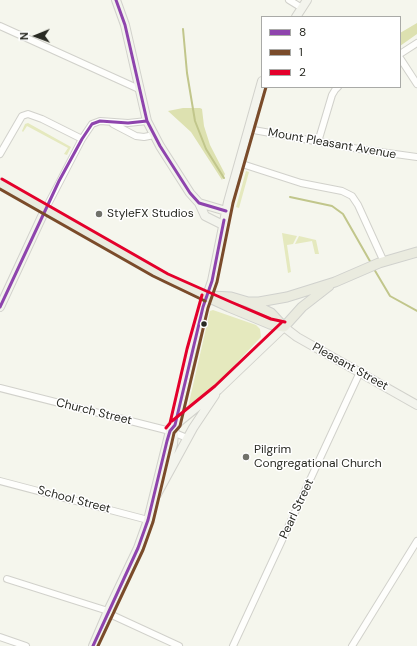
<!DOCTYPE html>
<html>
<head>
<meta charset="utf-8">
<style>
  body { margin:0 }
  #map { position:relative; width:417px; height:646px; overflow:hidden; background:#f5f6ed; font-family:"DM Sans",sans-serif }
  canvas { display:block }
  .legend { position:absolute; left:261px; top:16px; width:140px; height:72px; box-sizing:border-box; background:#fff; border:1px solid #a9aaa7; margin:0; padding:5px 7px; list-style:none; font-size:12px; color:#292a23 }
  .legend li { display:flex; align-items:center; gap:8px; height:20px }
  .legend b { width:20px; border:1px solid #a9aaa7 }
  .north { position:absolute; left:16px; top:16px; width:40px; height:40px; -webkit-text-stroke:3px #fff; paint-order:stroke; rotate:269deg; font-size:11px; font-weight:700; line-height:16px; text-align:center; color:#292a23 }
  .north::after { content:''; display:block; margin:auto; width:14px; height:18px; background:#292a23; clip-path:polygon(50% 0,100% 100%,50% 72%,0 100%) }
</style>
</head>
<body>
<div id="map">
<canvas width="417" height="646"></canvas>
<ul class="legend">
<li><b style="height:5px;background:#8e44ad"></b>8</li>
<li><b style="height:5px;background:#7a4b2a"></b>1</li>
<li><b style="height:5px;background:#e4002b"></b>2</li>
</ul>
<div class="north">N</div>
</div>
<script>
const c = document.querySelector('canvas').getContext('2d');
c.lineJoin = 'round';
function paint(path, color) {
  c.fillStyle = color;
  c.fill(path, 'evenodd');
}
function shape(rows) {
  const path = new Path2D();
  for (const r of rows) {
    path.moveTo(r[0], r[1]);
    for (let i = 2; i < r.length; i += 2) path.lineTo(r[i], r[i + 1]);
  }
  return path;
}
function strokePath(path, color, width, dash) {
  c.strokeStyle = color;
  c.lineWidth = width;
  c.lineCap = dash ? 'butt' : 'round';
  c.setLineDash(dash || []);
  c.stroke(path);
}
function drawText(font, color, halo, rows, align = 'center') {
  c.font = font + ' "DM Sans",sans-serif';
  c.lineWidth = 3;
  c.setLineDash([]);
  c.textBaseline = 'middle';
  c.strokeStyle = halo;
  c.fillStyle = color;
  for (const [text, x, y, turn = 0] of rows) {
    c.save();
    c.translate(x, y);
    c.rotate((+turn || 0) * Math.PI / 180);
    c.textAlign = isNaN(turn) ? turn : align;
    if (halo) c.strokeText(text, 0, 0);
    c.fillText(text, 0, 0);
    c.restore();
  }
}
paint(shape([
  [28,123,71,147,67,155,64,154,68,148,27,126,23,132,22,131,25,124],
  [246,171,249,172,239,208,236,207],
  [282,233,297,236,293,244,287,245,291,272,288,273],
  [299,236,316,240,319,254,315,254,312,241,295,244],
  [213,310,256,325,260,329,261,337,190,412,188,407,210,311]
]), '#e5e9be');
paint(shape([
  [417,23,417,34,400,46,400,33],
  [183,108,200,108,202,109,204,126,210,145,225,174,222,180,191,132,168,111]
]), '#dde1b0');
strokePath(shape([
  [183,29,187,73,195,121,206,149,224,178],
  [290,197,332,206,343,214,371,263],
  [374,269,390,296,417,311]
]), '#c1c68b', 2);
const street = shape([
  [289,0,302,8],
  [0,26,139,89],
  [400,54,417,43],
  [400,58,417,84],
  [113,124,136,136,144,137,154,135],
  [248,129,359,149,417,157],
  [318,142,332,95,335,90,338,87],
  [0,154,22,116,28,114,42,119,82,139],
  [239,163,301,183,342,191,352,196,358,205,384,262],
  [45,210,82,139,92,124,100,121,128,123,147,121],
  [0,388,170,431,187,438],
  [0,481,148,520],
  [7,579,108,611,114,616,179,646],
  [0,637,26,646],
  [233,646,360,372],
  [352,646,417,541]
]);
const secondary = shape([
  [116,0,125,25,147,121,160,146,190,193,199,203,226,211],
  [296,17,307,0],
  [199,203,205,216,223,225],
  [0,307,45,210],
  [164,474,173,444,175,425,192,350,203,307,212,281,228,202,262,81],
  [157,494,193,428,215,395],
  [93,646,108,611,138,548,148,520,170,431,175,425,218,390,284,327,297,337,417,405]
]);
const primary = shape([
  [0,183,166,278,229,307,270,324,284,327],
  [211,296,231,297,248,302,271,313,283,326],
  [248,302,259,302,287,297,335,282,379,263,417,252],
  [284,327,302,307,329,286]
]);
strokePath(street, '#d1d1cb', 8);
strokePath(secondary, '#d1d1cb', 10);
strokePath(primary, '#d0d1cd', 11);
strokePath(street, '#fefefc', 6);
strokePath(secondary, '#f3f4ed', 8);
strokePath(primary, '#eaebdf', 9);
strokePath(shape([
  [116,0,125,25,147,121,160,146,190,193,199,203,226,211],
  [0,307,59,181,82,139,92,124,100,121,128,123,147,121],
  [93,646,138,548,148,520,167,441,170,431,175,425,203,307,212,281,224,220]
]), '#8e44ad', 3);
strokePath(shape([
  [0,189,153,276,205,301],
  [98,646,143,550,153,522,172,442,174,433,180,426,208,308,217,282,233,203,266,87]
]), '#7a4b2a', 3);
strokePath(shape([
  [2,179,168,274,231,302,271,319,285,322],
  [172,421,215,386,281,323],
  [166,428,170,423,187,349,202,295]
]), '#e4002b', 3);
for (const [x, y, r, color] of [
  [99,214,4,"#70716a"],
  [204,324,3.5,"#292a23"],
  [246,457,4,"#70716a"]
]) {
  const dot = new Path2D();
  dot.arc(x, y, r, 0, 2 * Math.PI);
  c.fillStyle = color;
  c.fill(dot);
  strokePath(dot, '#fff', 1.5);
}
drawText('12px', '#292a23', '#fff', [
  ["Mount Pleasant Avenue",332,144,10],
  ["Pleasant Street",350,367,29],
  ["Church Street",94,412,14],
  ["School Street",74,500,15],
  ["Pearl Street",297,509,-65]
]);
drawText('12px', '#292a23', '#fff', [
  ["StyleFX Studios",107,214],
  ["Pilgrim",254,450],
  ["Congregational Church",254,464]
], 'left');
</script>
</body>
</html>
